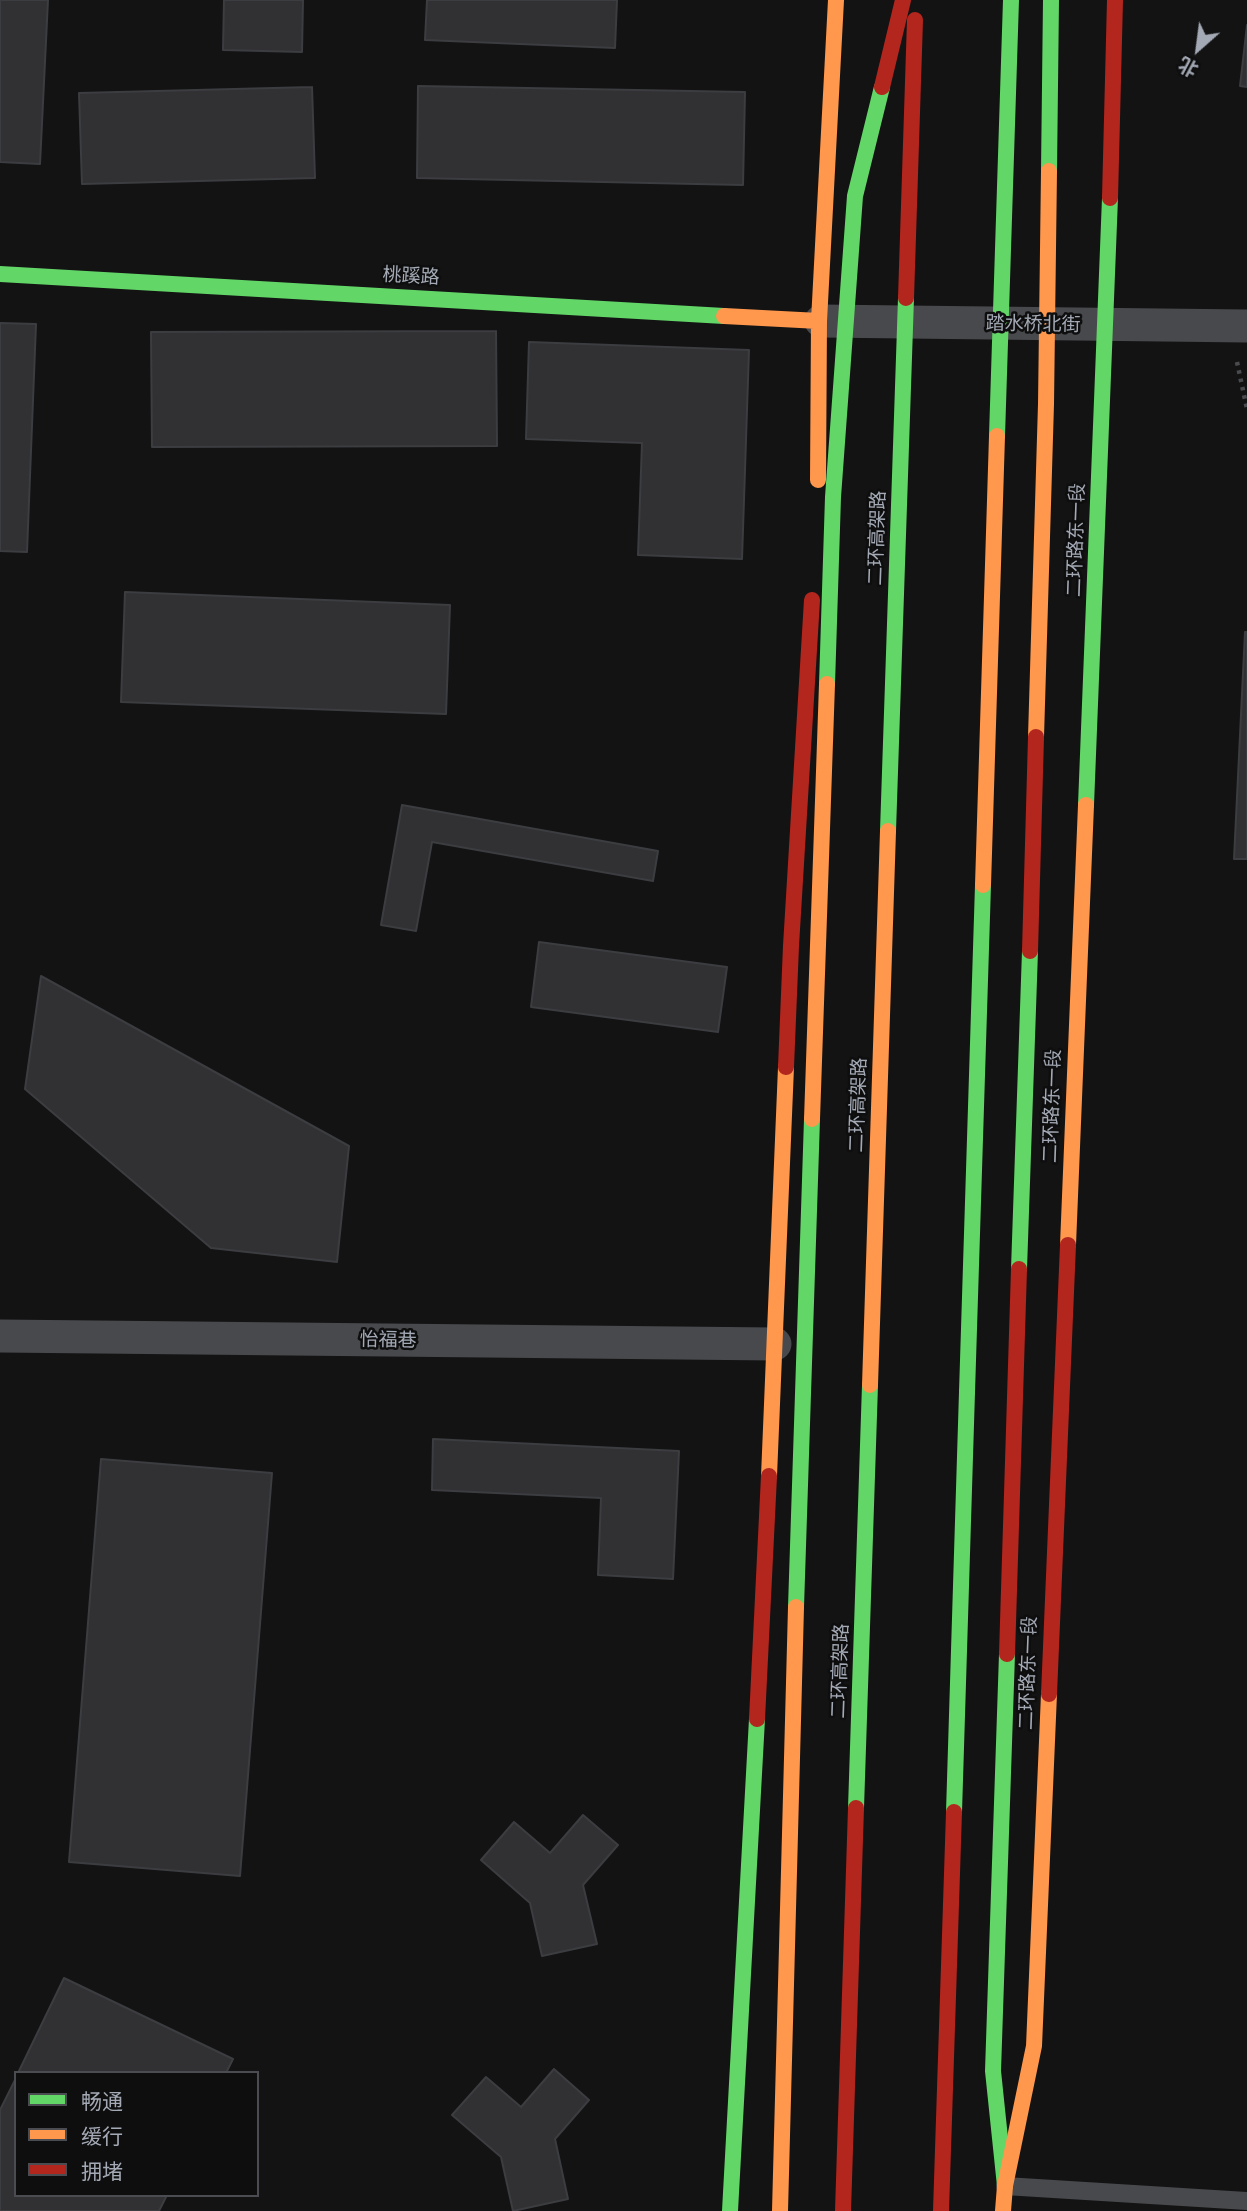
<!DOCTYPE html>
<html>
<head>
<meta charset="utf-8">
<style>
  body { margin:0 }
  #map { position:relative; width:1247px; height:2211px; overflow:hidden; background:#131314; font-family:"Asap Condensed","Noto Sans SC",sans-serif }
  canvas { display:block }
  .legend { position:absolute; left:14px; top:2071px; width:245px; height:126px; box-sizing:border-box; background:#0e0e0f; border:2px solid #4a4c51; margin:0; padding:9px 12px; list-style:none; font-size:21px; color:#a4aab5 }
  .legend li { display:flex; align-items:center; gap:14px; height:35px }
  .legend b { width:35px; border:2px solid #4a4c51 }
  .north { position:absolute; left:1163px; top:14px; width:70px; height:70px; -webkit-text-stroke:5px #0e0e0f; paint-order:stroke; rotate:208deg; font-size:19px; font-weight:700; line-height:28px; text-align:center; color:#a4aab5 }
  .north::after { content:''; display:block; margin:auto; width:24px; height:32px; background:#a4aab5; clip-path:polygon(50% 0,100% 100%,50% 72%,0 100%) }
</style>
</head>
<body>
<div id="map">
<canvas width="1247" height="2211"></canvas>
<ul class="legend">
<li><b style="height:9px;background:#63d668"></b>畅通</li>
<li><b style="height:9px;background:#ff974d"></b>缓行</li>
<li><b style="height:9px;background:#b3261e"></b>拥堵</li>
</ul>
<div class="north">北</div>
</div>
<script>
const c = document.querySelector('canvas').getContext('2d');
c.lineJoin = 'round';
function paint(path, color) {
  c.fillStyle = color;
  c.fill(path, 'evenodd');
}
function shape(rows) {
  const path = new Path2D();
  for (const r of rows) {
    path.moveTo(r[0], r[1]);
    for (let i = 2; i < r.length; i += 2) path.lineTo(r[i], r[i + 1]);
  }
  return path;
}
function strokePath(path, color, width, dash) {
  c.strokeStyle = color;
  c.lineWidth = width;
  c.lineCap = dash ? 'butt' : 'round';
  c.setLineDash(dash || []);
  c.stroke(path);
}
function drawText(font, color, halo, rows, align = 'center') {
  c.font = font + ' "Asap Condensed","Noto Sans SC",sans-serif';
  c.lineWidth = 5;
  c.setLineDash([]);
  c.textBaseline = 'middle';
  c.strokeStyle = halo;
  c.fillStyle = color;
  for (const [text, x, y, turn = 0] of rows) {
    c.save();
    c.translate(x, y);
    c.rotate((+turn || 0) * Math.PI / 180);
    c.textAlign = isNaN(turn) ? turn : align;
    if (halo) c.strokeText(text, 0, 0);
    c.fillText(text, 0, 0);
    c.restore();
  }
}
const building = shape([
  [0,0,48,0,40,164,0,162,0,0],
  [224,0,303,0,302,52,223,50,224,0],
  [427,0,617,0,615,48,425,40,427,0],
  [1247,25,1247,87,1240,86,1247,25],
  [418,86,745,92,743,185,417,178,418,86],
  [312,87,315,178,82,184,79,93,312,87],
  [0,323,36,324,27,552,0,551,0,323],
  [496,331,497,446,152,447,151,332,496,331],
  [529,342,749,350,742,559,638,555,642,443,526,439,529,342],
  [125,592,450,605,446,714,121,702,125,592],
  [1245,632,1247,632,1247,859,1234,859,1245,632],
  [402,805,658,851,653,881,432,842,416,931,381,925,402,805],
  [539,942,727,967,718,1032,531,1007,539,942],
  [41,976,349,1146,337,1262,211,1248,25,1089,41,976],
  [433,1439,679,1451,673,1579,598,1575,601,1498,432,1490,433,1439],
  [101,1459,272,1473,240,1876,69,1862,101,1459],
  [583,1815,618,1845,583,1885,597,1944,542,1956,530,1903,481,1860,514,1822,550,1853,583,1815],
  [64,1978,233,2059,226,2073,18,2073,64,1978],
  [554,2069,589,2100,555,2139,568,2199,513,2211,501,2157,452,2115,486,2077,521,2107,554,2069],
  [16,2078,16,2195,167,2195,159,2211,0,2211,0,2110,16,2078]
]);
paint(building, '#313133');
strokePath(building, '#3c3d40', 2);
strokePath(shape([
  [1237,362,1247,409]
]), '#494b4e', 4.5, [3.5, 5]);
strokePath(shape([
  [1005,2186,1247,2201]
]), '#48494c', 18);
strokePath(shape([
  [821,321,1247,326],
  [0,1336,775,1344]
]), '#48494c', 33);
strokePath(shape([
  [0,274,724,316],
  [1086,805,1110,198],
  [1019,1269,1030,951],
  [856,1808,870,1385],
  [954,1812,967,1392],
  [1005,2186,993,2071,1007,1654],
  [730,2211,757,1719]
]), '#63d668', 16);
strokePath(shape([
  [724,316,819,321],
  [818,480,819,321,836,0],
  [1068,1245,1086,805],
  [769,1476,786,1067],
  [1003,2211,1005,2186,1034,2046,1049,1694]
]), '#ff974d', 16);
strokePath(shape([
  [1110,198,1115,0],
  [786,1067,791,946,812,600],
  [1007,1654,1019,1269],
  [1049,1694,1068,1245],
  [757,1719,769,1476],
  [843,2211,856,1808],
  [941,2211,954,1812]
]), '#b3261e', 16);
strokePath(shape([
  [1049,171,1051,0],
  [997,436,1011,0],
  [827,684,833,497,855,196,882,87],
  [888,831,906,298],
  [967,1392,983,885],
  [796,1607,812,1119]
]), '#63d668', 16);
strokePath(shape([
  [1036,737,1046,404,1049,171],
  [983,885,997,436],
  [812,1119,827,684],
  [870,1385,888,831],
  [780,2211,796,1607]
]), '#ff974d', 16);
strokePath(shape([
  [882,87,903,0],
  [906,298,915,20],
  [1030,951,1036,737]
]), '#b3261e', 16);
drawText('19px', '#a4aab5', '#0e0e0f', [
  ["桃蹊路",411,276,3],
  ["踏水桥北街",1033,324,1],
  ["二环高架路",877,538,-88],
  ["二环路东一段",1076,540,-88],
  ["二环高架路",858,1105,-88],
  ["二环路东一段",1052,1106,-88],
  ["怡福巷",388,1340,1],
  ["二环高架路",840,1671,-88],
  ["二环路东一段",1028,1673,-88]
]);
</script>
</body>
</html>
